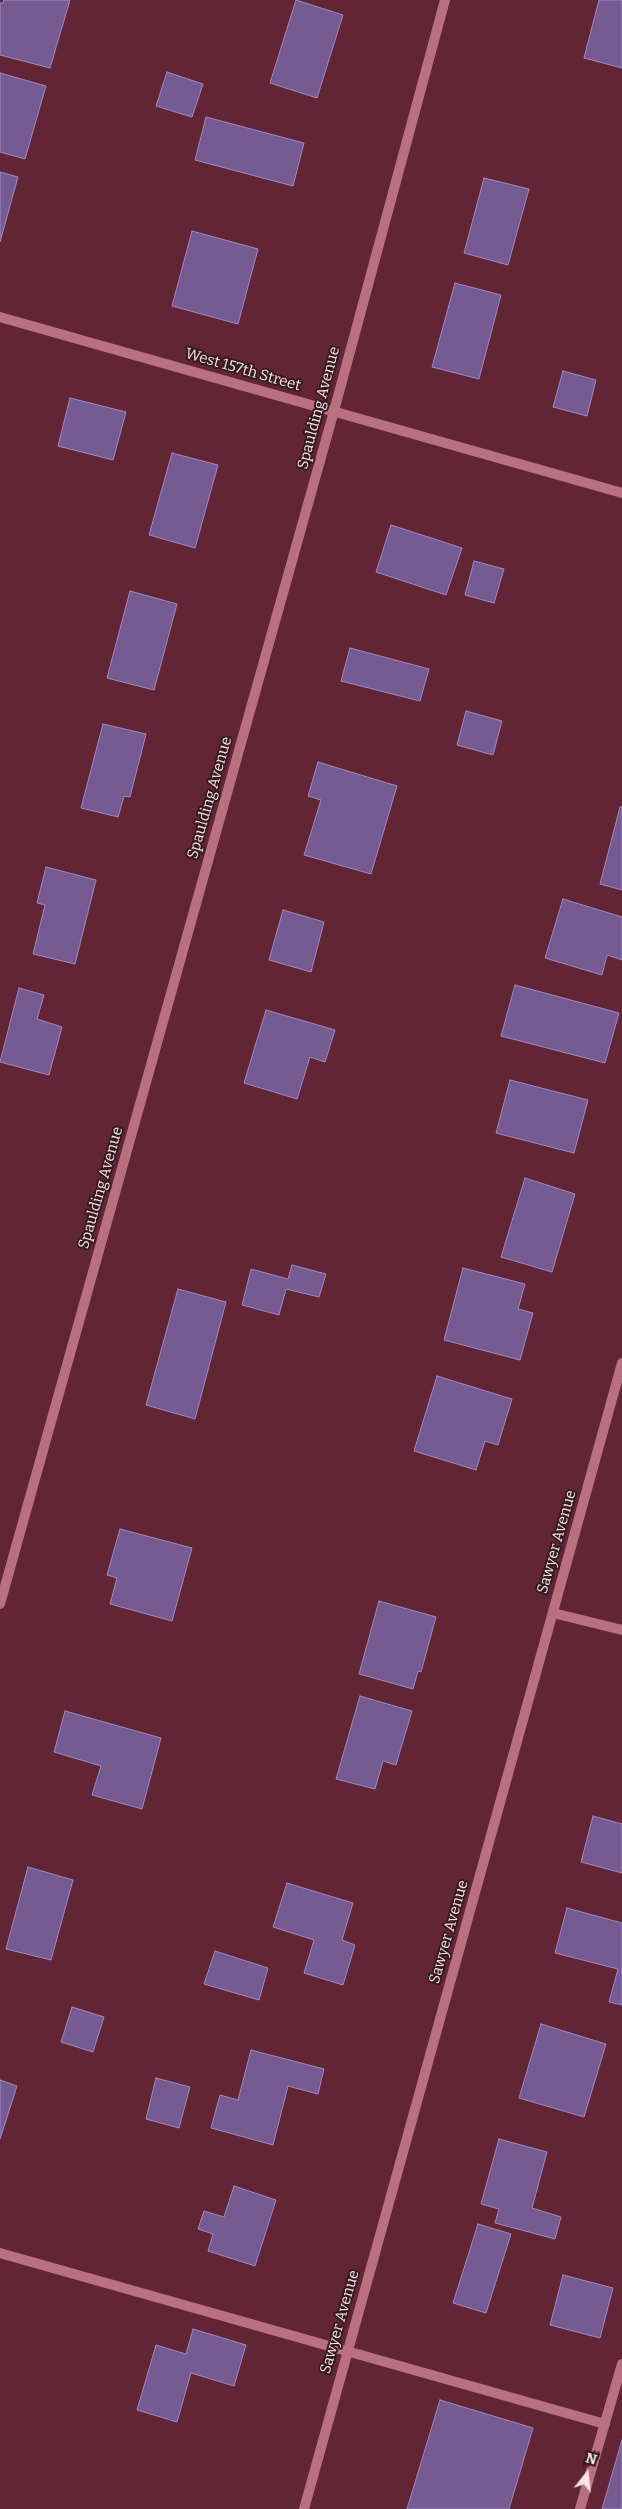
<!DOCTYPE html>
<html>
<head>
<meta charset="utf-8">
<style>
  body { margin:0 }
  #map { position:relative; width:622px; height:2509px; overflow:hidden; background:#622536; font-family:Bitter,serif }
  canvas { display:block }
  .north { position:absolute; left:562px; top:2449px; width:50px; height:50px; -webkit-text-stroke:4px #361a21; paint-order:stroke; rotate:16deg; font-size:14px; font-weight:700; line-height:20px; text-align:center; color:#fbe3e8 }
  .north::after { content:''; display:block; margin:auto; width:18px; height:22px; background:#fbe3e8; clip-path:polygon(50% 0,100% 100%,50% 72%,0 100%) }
</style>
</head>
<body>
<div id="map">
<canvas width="622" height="2509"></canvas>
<div class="north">N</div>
</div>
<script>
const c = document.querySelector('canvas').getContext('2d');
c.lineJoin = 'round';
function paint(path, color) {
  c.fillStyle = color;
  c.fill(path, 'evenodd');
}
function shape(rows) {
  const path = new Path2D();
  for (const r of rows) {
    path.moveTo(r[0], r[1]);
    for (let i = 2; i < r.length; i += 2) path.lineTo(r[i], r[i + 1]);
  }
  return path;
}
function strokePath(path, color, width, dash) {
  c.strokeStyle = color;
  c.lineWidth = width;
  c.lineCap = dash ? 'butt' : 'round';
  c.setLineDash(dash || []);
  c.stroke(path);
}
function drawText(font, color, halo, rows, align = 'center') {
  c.font = font + ' Bitter,serif';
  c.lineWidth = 4;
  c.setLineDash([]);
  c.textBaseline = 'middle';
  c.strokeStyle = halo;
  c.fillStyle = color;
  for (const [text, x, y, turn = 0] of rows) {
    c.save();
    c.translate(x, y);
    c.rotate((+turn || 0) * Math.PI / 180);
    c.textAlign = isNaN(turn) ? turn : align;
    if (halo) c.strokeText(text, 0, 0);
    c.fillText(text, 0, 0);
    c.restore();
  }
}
const building = shape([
  [4,0,70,0,50,68,0,55,0,3,3,3,4,0],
  [296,0,343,15,317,98,270,83,296,0],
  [599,0,622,0,622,68,584,58,599,0],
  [167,72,203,84,192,117,156,106,167,72],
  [0,73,46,86,25,159,0,152,0,73],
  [206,117,304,143,293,186,195,160,206,117],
  [0,172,18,177,0,242,0,172],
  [484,178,529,189,508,265,464,253,484,178],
  [192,231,258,249,238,324,172,306,192,231],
  [455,283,501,295,479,379,432,367,455,283],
  [563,371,596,380,587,416,553,407,563,371],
  [70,398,126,412,113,460,58,446,70,398],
  [172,453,218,465,195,548,149,535,172,453],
  [391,525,462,548,446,595,376,572,391,525],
  [474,561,504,569,494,603,465,595,474,561],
  [130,591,177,604,154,690,107,678,130,591],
  [350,648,429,669,420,701,341,681,350,648],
  [466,711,502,721,493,755,457,745,466,711],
  [103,724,146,734,130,797,124,796,118,817,81,808,103,724],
  [318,762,397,786,371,874,304,855,321,800,308,796,318,762],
  [620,807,622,807,622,890,600,884,620,807],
  [46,867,96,880,75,964,33,954,45,905,37,903,46,867],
  [563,899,622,917,622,960,607,955,602,975,545,958,563,899],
  [283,910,324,922,311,972,269,960,283,910],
  [515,985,619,1013,605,1063,501,1036,515,985],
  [19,988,44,995,37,1019,62,1027,49,1075,0,1062,19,988],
  [266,1010,335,1030,325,1062,310,1057,297,1099,244,1083,266,1010],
  [510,1080,588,1100,574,1153,496,1133,510,1080],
  [525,1178,575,1194,552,1272,501,1257,525,1178],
  [292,1265,326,1274,319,1297,286,1289,279,1315,242,1305,251,1269,288,1279,292,1265],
  [463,1268,525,1284,518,1309,533,1313,520,1360,444,1340,463,1268],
  [178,1289,226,1302,195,1419,146,1405,178,1289],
  [437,1376,512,1399,498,1445,485,1441,476,1470,414,1451,437,1376],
  [120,1529,192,1548,172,1621,110,1604,117,1578,107,1575,120,1529],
  [379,1601,436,1617,421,1672,418,1671,413,1689,359,1674,379,1601],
  [360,1696,412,1711,396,1765,383,1761,375,1789,336,1779,360,1696],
  [65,1711,161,1738,142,1809,92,1795,101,1766,54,1752,65,1711],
  [593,1816,622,1824,622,1873,581,1862,593,1816],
  [28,1867,73,1880,51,1960,6,1949,28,1867],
  [287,1883,353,1903,342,1940,355,1945,343,1985,304,1973,314,1940,273,1927,287,1883],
  [567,1908,622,1923,622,2005,609,2002,618,1969,555,1953,567,1908],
  [215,1951,268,1968,259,2000,204,1984,215,1951],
  [72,2007,104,2017,93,2052,61,2042,72,2007],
  [541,2024,606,2044,584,2117,519,2098,541,2024],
  [251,2050,324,2069,318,2094,288,2086,273,2145,211,2128,220,2095,238,2100,251,2050],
  [156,2078,190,2087,179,2128,146,2119,156,2078],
  [0,2080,17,2086,0,2139,0,2080],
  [499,2139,547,2152,532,2208,561,2217,555,2239,495,2223,499,2209,481,2204,499,2139],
  [234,2186,276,2200,255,2266,208,2251,213,2234,198,2229,204,2211,224,2217,234,2186],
  [478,2224,511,2234,486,2313,453,2303,478,2224],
  [563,2275,613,2288,600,2338,550,2325,563,2275],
  [193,2329,246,2345,234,2386,191,2373,177,2422,137,2410,156,2345,186,2354,193,2329],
  [440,2400,533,2428,509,2509,407,2509,440,2400],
  [622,2440,622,2509,602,2509,622,2440]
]);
paint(building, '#755b92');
strokePath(building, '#a388c3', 1);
strokePath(shape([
  [553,1613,622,1630],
  [0,2253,605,2424],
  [580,2509,622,2364]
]), '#b97181', 10);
strokePath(shape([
  [0,317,622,493],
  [0,1604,334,411,445,0],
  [304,2509,622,1363]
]), '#b97181', 10);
drawText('15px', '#fbe3e8', '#361a21', [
  ["West 157th Street",243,370,16],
  ["Spaulding Avenue",319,408,-75],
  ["Spaulding Avenue",210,798,-74],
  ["Spaulding Avenue",101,1188,-74],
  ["Sawyer Avenue",557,1542,-74],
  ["Sawyer Avenue",449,1932,-74],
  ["Sawyer Avenue",340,2322,-74]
]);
</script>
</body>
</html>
